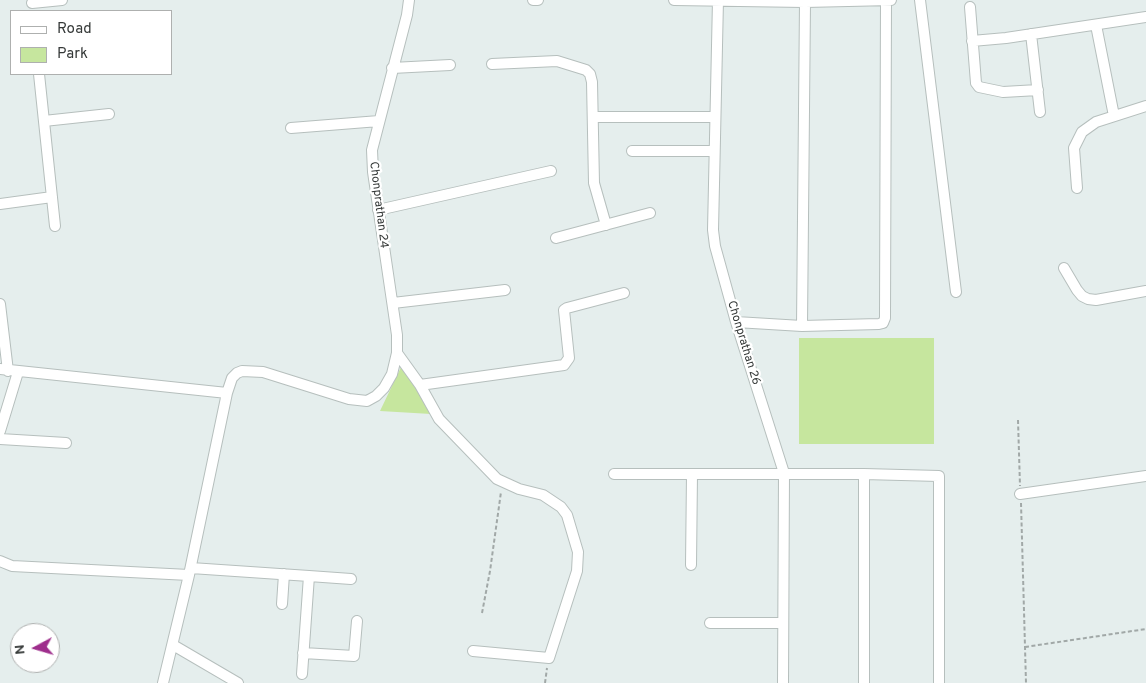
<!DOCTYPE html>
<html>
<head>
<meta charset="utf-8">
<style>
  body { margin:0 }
  #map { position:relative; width:1146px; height:683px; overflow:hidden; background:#e5eeed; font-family:Overpass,sans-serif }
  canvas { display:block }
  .legend { position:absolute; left:10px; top:10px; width:162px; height:65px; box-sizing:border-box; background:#fff; border:1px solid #aeb0af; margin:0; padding:6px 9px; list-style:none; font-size:15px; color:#353938 }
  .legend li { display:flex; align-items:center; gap:10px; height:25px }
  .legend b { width:25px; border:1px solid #aeb0af }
  .north { position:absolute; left:10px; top:623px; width:50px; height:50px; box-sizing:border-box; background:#fff; border:1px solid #aeb0af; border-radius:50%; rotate:264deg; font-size:14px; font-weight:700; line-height:20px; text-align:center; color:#353938 }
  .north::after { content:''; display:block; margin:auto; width:18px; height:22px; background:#9e2e8c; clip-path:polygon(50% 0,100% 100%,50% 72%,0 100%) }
</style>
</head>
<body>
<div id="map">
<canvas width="1146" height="683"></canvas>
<ul class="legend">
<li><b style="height:6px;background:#fff"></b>Road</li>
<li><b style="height:14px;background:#c6e69e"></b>Park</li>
</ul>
<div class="north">N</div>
</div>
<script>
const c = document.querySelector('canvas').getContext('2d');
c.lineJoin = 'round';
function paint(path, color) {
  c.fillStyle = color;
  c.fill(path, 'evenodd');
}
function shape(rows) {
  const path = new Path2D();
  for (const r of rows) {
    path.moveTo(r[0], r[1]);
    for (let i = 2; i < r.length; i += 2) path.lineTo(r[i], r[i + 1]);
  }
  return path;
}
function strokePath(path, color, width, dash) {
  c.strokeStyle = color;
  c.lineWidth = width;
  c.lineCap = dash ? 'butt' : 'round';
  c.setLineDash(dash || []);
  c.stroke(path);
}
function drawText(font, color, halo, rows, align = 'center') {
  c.font = font + ' Overpass,sans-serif';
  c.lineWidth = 4.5;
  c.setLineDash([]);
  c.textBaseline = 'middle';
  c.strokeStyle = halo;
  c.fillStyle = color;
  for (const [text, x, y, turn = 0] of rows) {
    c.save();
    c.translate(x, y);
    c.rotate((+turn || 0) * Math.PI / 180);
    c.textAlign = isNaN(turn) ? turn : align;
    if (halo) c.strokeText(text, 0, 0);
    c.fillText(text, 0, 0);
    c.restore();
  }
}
paint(shape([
  [799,338,934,338,934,444,799,444],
  [402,365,431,414,380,411]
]), '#c6e69e');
const minor = shape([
  [533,0,538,0],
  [674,0,805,2,891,0],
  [718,0,713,230,715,246,736,322,784,473,783,683],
  [920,0,956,292],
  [32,3,62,0],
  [970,7,976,83,979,87,1003,92,1038,90],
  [1096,25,1114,116],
  [1031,34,1040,112],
  [972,41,1006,38,1146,17],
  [492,64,557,61,586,70,590,74,592,82,594,183,606,225],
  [392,68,450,65],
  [39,74,55,226],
  [593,117,715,117],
  [44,121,109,114],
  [291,128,379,121],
  [632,151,714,151],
  [1077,188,1074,148,1082,132,1096,122,1146,106],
  [0,204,52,197],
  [378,210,551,171],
  [556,238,650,213],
  [1064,268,1077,290,1082,296,1088,299,1096,300,1146,291],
  [393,303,505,290],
  [0,304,8,371],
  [736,322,802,326,879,324,883,323,885,318,886,0],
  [802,326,805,2],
  [397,353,420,385,439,419,497,479,519,489,543,495,561,507,567,515,578,552,577,571,549,658,473,651],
  [0,369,227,393],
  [420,385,564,365,569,358,564,310,567,308,624,293],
  [0,431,18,372],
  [0,439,66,443],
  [614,474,864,474,939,476,939,683],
  [864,474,864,683],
  [1020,494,1146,476],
  [0,561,12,566,189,575],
  [691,565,692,474],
  [191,568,309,576,302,674],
  [309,576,351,579],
  [282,604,284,574],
  [710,623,783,623],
  [173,645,238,683],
  [303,653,354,656,357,621],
  [163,683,189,575,227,393,232,378,237,373,242,371,263,372,349,399,367,401,376,396,384,388,392,374,397,353,397,335,373,172,372,150,407,15,409,0]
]);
strokePath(minor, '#b6bfbd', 12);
strokePath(shape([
  [1018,420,1020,486],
  [1021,503,1026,683],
  [482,613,490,571,501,492],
  [1025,647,1146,629],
  [545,683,547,668]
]), '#a1a8a7', 2, [4, 2.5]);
strokePath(minor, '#fff', 10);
drawText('12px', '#353938', '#fff', [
  ["Chonprathan 24",378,205,83],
  ["Chonprathan 26",743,343,73]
]);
</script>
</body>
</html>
